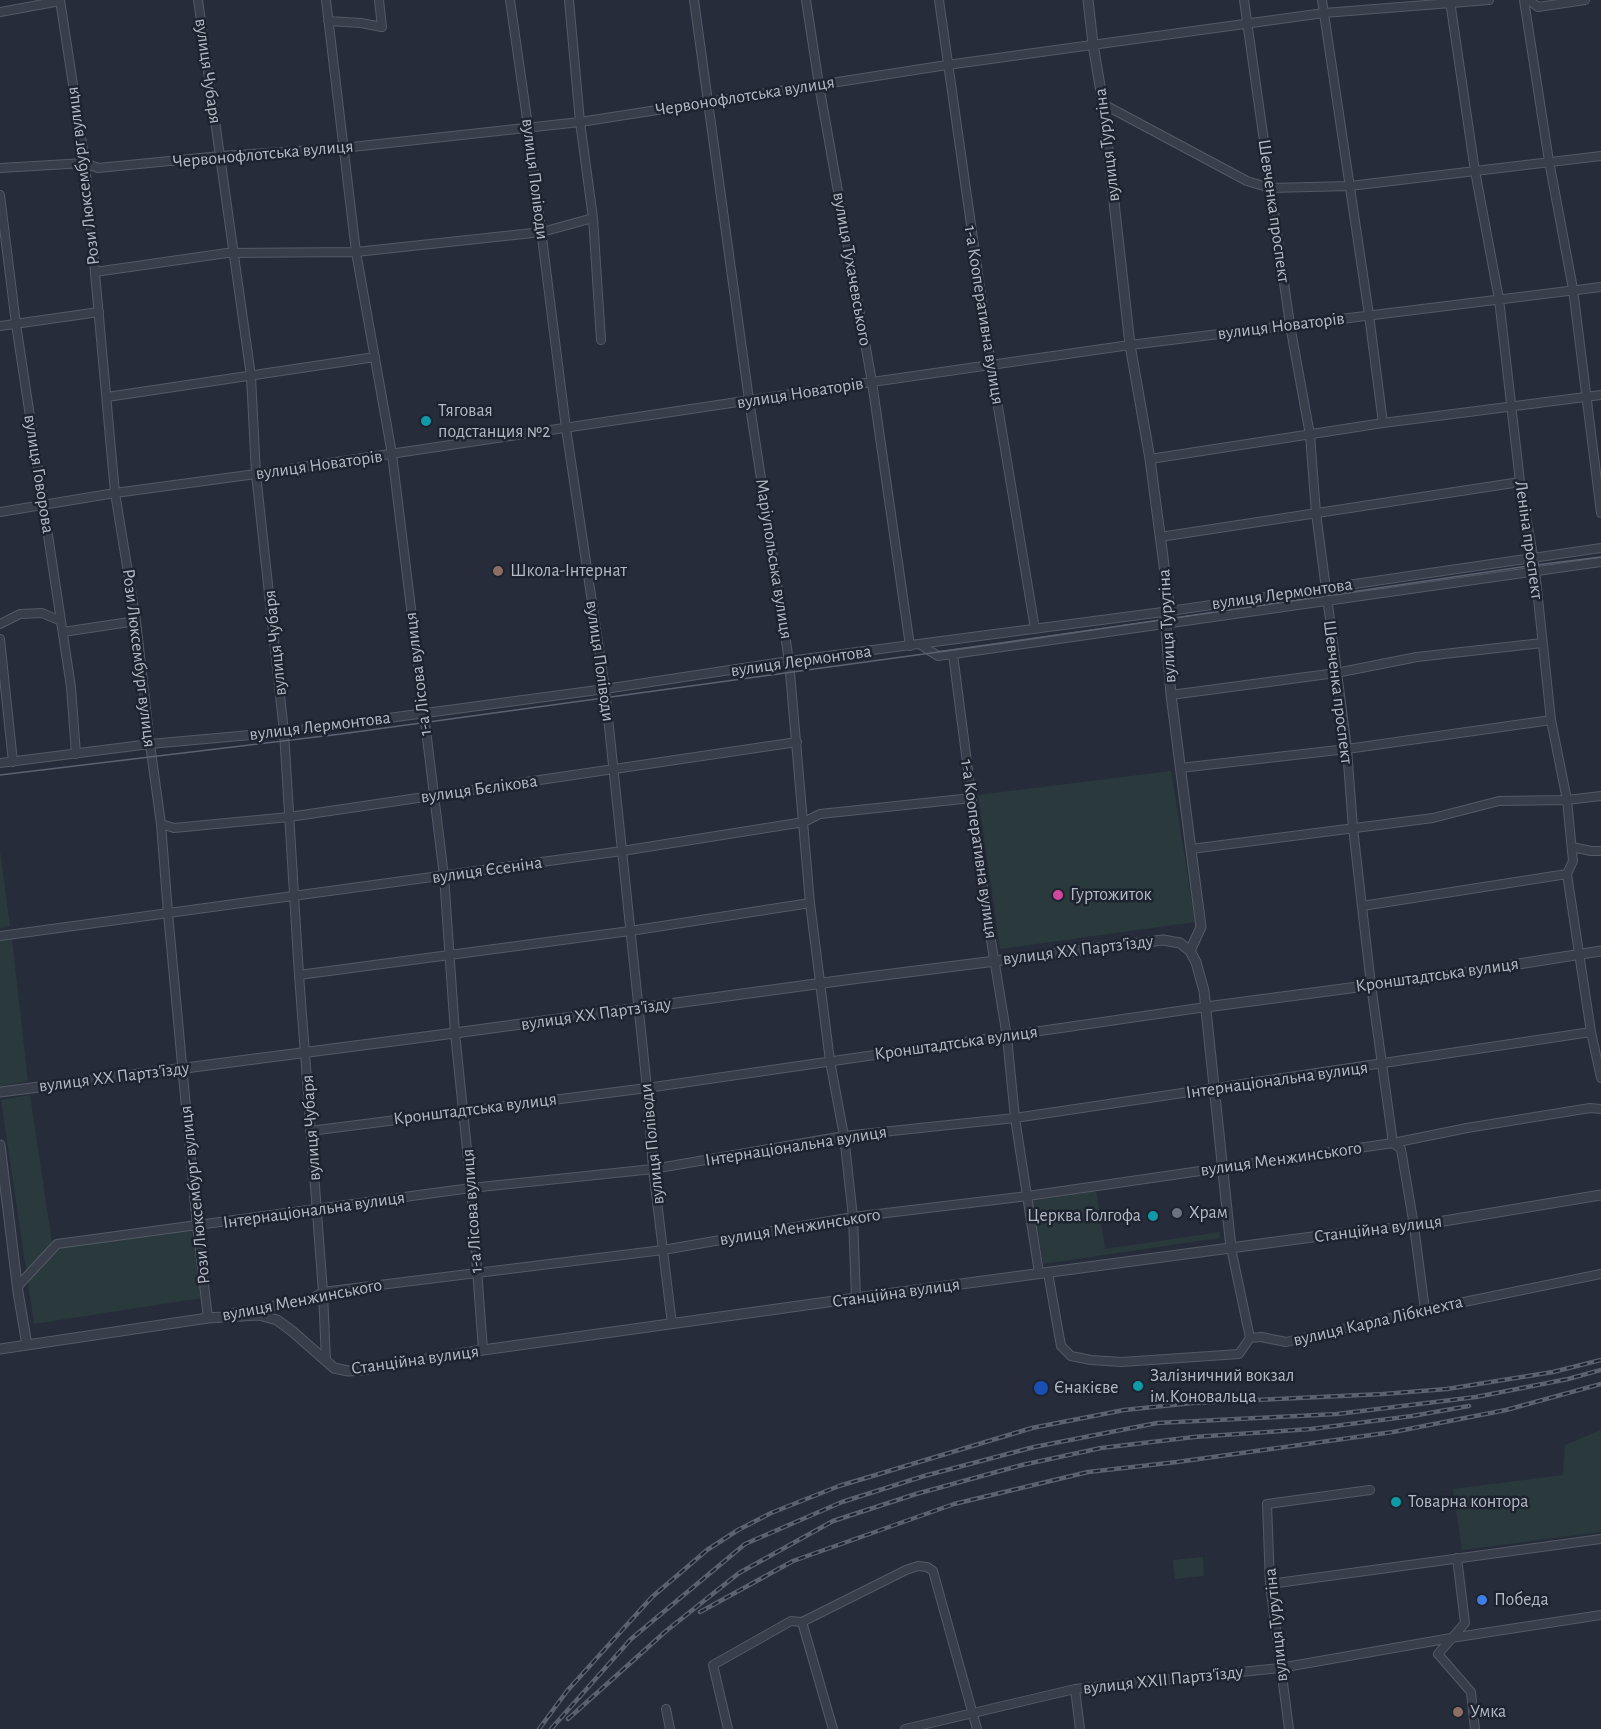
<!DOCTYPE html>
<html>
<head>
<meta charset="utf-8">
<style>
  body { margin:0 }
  canvas { display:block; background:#262c3a }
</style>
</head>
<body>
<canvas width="1601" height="1729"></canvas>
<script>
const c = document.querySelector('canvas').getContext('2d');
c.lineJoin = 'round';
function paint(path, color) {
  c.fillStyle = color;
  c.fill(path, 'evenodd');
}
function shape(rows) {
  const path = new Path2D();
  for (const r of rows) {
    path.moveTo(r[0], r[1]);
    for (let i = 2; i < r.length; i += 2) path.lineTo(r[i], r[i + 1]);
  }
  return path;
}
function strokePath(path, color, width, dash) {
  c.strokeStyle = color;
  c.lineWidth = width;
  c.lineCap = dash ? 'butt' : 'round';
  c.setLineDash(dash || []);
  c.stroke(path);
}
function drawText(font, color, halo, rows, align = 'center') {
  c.font = font + ' "Alegreya Sans",sans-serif';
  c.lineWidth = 5;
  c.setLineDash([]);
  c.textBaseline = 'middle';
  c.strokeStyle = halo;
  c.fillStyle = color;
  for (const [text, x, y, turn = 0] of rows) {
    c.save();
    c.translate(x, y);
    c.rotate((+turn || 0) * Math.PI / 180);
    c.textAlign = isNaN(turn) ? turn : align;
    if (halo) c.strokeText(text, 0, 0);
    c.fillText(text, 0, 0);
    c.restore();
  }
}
paint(shape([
  [1171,771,1195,922,1000,949,978,795],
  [0,850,10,926,0,928],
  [12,939,28,1081,0,1086,0,941],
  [30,1095,53,1249,191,1229,202,1298,34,1324,1,1100],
  [1096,1191,1105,1249,1220,1232,1219,1238,1043,1264,1033,1201],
  [1601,1430,1601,1532,1462,1550,1453,1489,1563,1475,1565,1445],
  [1203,1557,1204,1576,1175,1579,1173,1560]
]), '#29393c');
const minor = shape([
  [60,0,85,163,115,493,136,621,150,744,161,824,168,913,197,1226,208,1318,213,1317],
  [198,0,251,376,256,474,284,732,299,975,323,1292,326,1361],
  [326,0,356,252,392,454,444,876,455,1033,471,1188,483,1350],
  [510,0,528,126,566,428,605,689,647,1088,653,1169,672,1324],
  [569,0,580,122,593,218,601,340],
  [694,0,749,400,789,661,810,903,830,1061,844,1136,853,1217,856,1298],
  [806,0,819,85,872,382,910,646],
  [939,0,991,365,1035,629],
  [1244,0,1290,325,1310,435,1316,513,1347,749,1353,828,1371,985,1393,1143,1401,1149,1414,1226,1425,1310],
  [1322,0,1369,315,1383,423],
  [1524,0,1549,161,1573,289,1601,513],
  [1529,0,1538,7,1585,0],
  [1450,1,1475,171,1499,299,1520,482,1534,561,1551,720,1567,800,1573,861,1567,874,1591,1032,1601,1078],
  [0,12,60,1],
  [328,21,361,23,382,27,379,0],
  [1103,104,1247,181,1270,188,1350,186,1601,156],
  [0,168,85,163,98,168,221,156,343,148,580,122,947,65,1324,13,1489,0],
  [0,195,16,324,71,687,76,754],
  [95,272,227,253,356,252,542,232,593,218],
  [0,326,99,312],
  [107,397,375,357],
  [1150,459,1383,423,1601,395],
  [0,512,115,493,256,474,872,382,1130,345,1601,287],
  [1160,537,1520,482],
  [0,624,20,614,42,613,61,621],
  [63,632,136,621],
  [0,639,13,762],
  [921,645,938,656,953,654,986,910,1007,1037,1015,1118,1039,1273],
  [953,654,1601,562],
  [1171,695,1336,673,1417,657,1542,643],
  [0,763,150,744,284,732,605,689,789,661,1170,611,1601,548],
  [1180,768,1347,749,1551,720],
  [161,824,174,828,289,817,797,742],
  [1572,847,1591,851,1601,851],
  [1191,849,1433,818,1499,801,1567,800,1601,796],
  [1362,906,1567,874],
  [0,936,622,851,804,822,820,814,972,798],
  [299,975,630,931,810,903],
  [310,1131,647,1088,1206,1007],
  [1231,1248,1250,1338],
  [1048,1273,1061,1346,1071,1356,1091,1360,1122,1362,1239,1354,1250,1338,1261,1337,1286,1342,1425,1310,1601,1274],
  [17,1287,57,1244,471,1188,653,1169,844,1136,1015,1118,1591,1032],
  [233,1313,311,1299,323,1292,663,1250,853,1217,1028,1196,1393,1143,1467,1128,1590,1108,1601,1109],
  [1457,1558,1465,1623,1438,1654,1471,1692,1475,1729],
  [1270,1584,1601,1539],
  [802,1622,833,1729],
  [1075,1689,1080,1729],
  [666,1709,670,1729],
  [728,1729,713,1665,791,1621,802,1622,906,1570,918,1566,927,1567,933,1571,977,1729],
  [905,1729,1075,1689,1280,1668,1451,1638,1601,1615],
  [1289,1729,1270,1584,1267,1504,1370,1490]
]);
const tertiary = shape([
  [1088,0,1093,44,1103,104,1130,345,1150,459,1170,611,1165,615,1171,695,1201,927,1190,951],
  [1206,1007,1449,975,1601,951],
  [0,1092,455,1033,860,978,1163,940,1180,943,1190,951,1196,962,1204,991,1231,1248],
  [0,1145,18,1292,27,1345],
  [0,1349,208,1318,259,1315,277,1320,292,1331,334,1368,348,1371,361,1370,483,1350,856,1298,1320,1236,1414,1226,1601,1195]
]);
strokePath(minor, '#545a65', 10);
strokePath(tertiary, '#545a65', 11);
strokePath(minor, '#393f4a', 8);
strokePath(tertiary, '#393f4a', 9);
strokePath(shape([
  [0,775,341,734,1004,643,1528,566,1601,557]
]), '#5c6271', 1.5);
const rail = shape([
  [700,1612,793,1561,954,1504,1088,1472,1177,1462,1393,1432,1506,1410,1601,1384],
  [568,1719,666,1631,739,1573,833,1521,916,1494,1022,1465,1101,1448,1194,1437,1311,1429,1412,1416,1469,1406],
  [539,1729,567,1691,652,1597,707,1550,738,1530,771,1513,839,1486,1032,1428,1124,1410,1192,1403,1383,1394,1447,1389,1553,1372,1601,1360],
  [551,1729,631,1639,745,1544,842,1502,924,1476,1034,1447,1157,1423,1337,1414,1476,1397,1568,1379,1601,1370]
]);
strokePath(rail, '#5c6271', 4.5);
strokePath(rail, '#1e242f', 2, [7]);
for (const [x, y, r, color] of [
  [426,421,6,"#0f9aa8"],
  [498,571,6,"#8d6e63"],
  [1058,895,6,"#d1479c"],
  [1177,1213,6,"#6b7280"],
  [1153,1216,6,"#0f9aa8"],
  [1138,1386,6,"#0f9aa8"],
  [1041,1388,8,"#1a4fb4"],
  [1396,1502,6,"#0f9aa8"],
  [1482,1600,6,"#3f7fe0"],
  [1458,1712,6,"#8d6e63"]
]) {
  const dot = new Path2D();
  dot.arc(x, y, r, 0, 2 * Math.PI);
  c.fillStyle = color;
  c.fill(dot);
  strokePath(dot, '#1e242f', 2);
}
drawText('18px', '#b5bac6', '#1e242f', [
  ["вулиця Чубаря",208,71,82],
  ["Червонофлотська вулиця",745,96,-9],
  ["вулиця Турутіна",1107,145,-97],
  ["Червонофлотська вулиця",263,154,-5],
  ["Рози Люксембург вулиця",83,176,-97],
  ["вулиця Поліводи",535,179,83],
  ["Шевченка проспект",1274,211,82],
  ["вулиця Тухачевського",852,269,80],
  ["1-а Кооперативна вулиця",984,315,81],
  ["вулиця Новаторів",1281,326,-7],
  ["вулиця Новаторів",800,393,-9],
  ["вулиця Новаторів",319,465,-8],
  ["вулиця Говорова",39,474,81],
  ["Леніна проспект",1529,540,82],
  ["Маріупольська вулиця",774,559,81],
  ["вулиця Лермонтова",1282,594,-8],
  ["вулиця Турутіна",1167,626,-93],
  ["вулиця Чубаря",275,643,-96],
  ["Рози Люксембург вулиця",139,658,83],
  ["вулиця Поліводи",600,661,82],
  ["вулиця Лермонтова",801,661,-8],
  ["1-а Лісова вулиця",418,674,-97],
  ["Шевченка проспект",1338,692,83],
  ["вулиця Лермонтова",320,726,-7],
  ["вулиця Бєлікова",479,789,-8],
  ["1-а Кооперативна вулиця",979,849,82],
  ["вулиця Єсеніна",487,870,-8],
  ["вулиця XX Партз'їзду",1078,950,-7],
  ["Кронштадтська вулиця",1437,975,-8],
  ["вулиця XX Партз'їзду",596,1014,-8],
  ["Кронштадтська вулиця",956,1043,-8],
  ["вулиця XX Партз'їзду",114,1077,-7],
  ["Інтернаціональна вулиця",1277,1080,-8],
  ["Кронштадтська вулиця",475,1109,-7],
  ["вулиця Чубаря",311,1128,-94],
  ["вулиця Поліводи",652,1144,-96],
  ["Інтернаціональна вулиця",796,1146,-9],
  ["вулиця Менжинського",1281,1159,-8],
  ["Рози Люксембург вулиця",195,1195,-96],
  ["Інтернаціональна вулиця",314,1210,-8],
  ["1-а Лісова вулиця",472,1211,-94],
  ["вулиця Менжинського",800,1227,-9],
  ["Станційна вулиця",1378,1229,-7],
  ["Станційна вулиця",896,1293,-8],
  ["вулиця Менжинського",302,1300,-11],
  ["вулиця Карла Лібкнехта",1378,1321,-13],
  ["Станційна вулиця",415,1360,-8],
  ["вулиця Турутіна",1276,1625,-96],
  ["вулиця XXII Партз'їзду",1163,1680,-6]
]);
drawText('18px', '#b5bac6', '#1e242f', [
  ["Тяговая",438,411],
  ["подстанция №2",438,432],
  ["Школа-Інтернат",510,571],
  ["Гуртожиток",1070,895],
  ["Храм",1189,1213],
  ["Церква Голгофа",1141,1216,"right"],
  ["Залізничний вокзал",1150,1376],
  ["ім.Коновальца",1150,1397],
  ["Єнакієве",1054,1388],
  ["Товарна контора",1408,1502],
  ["Победа",1494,1600],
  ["Умка",1470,1712]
], 'left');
</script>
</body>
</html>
